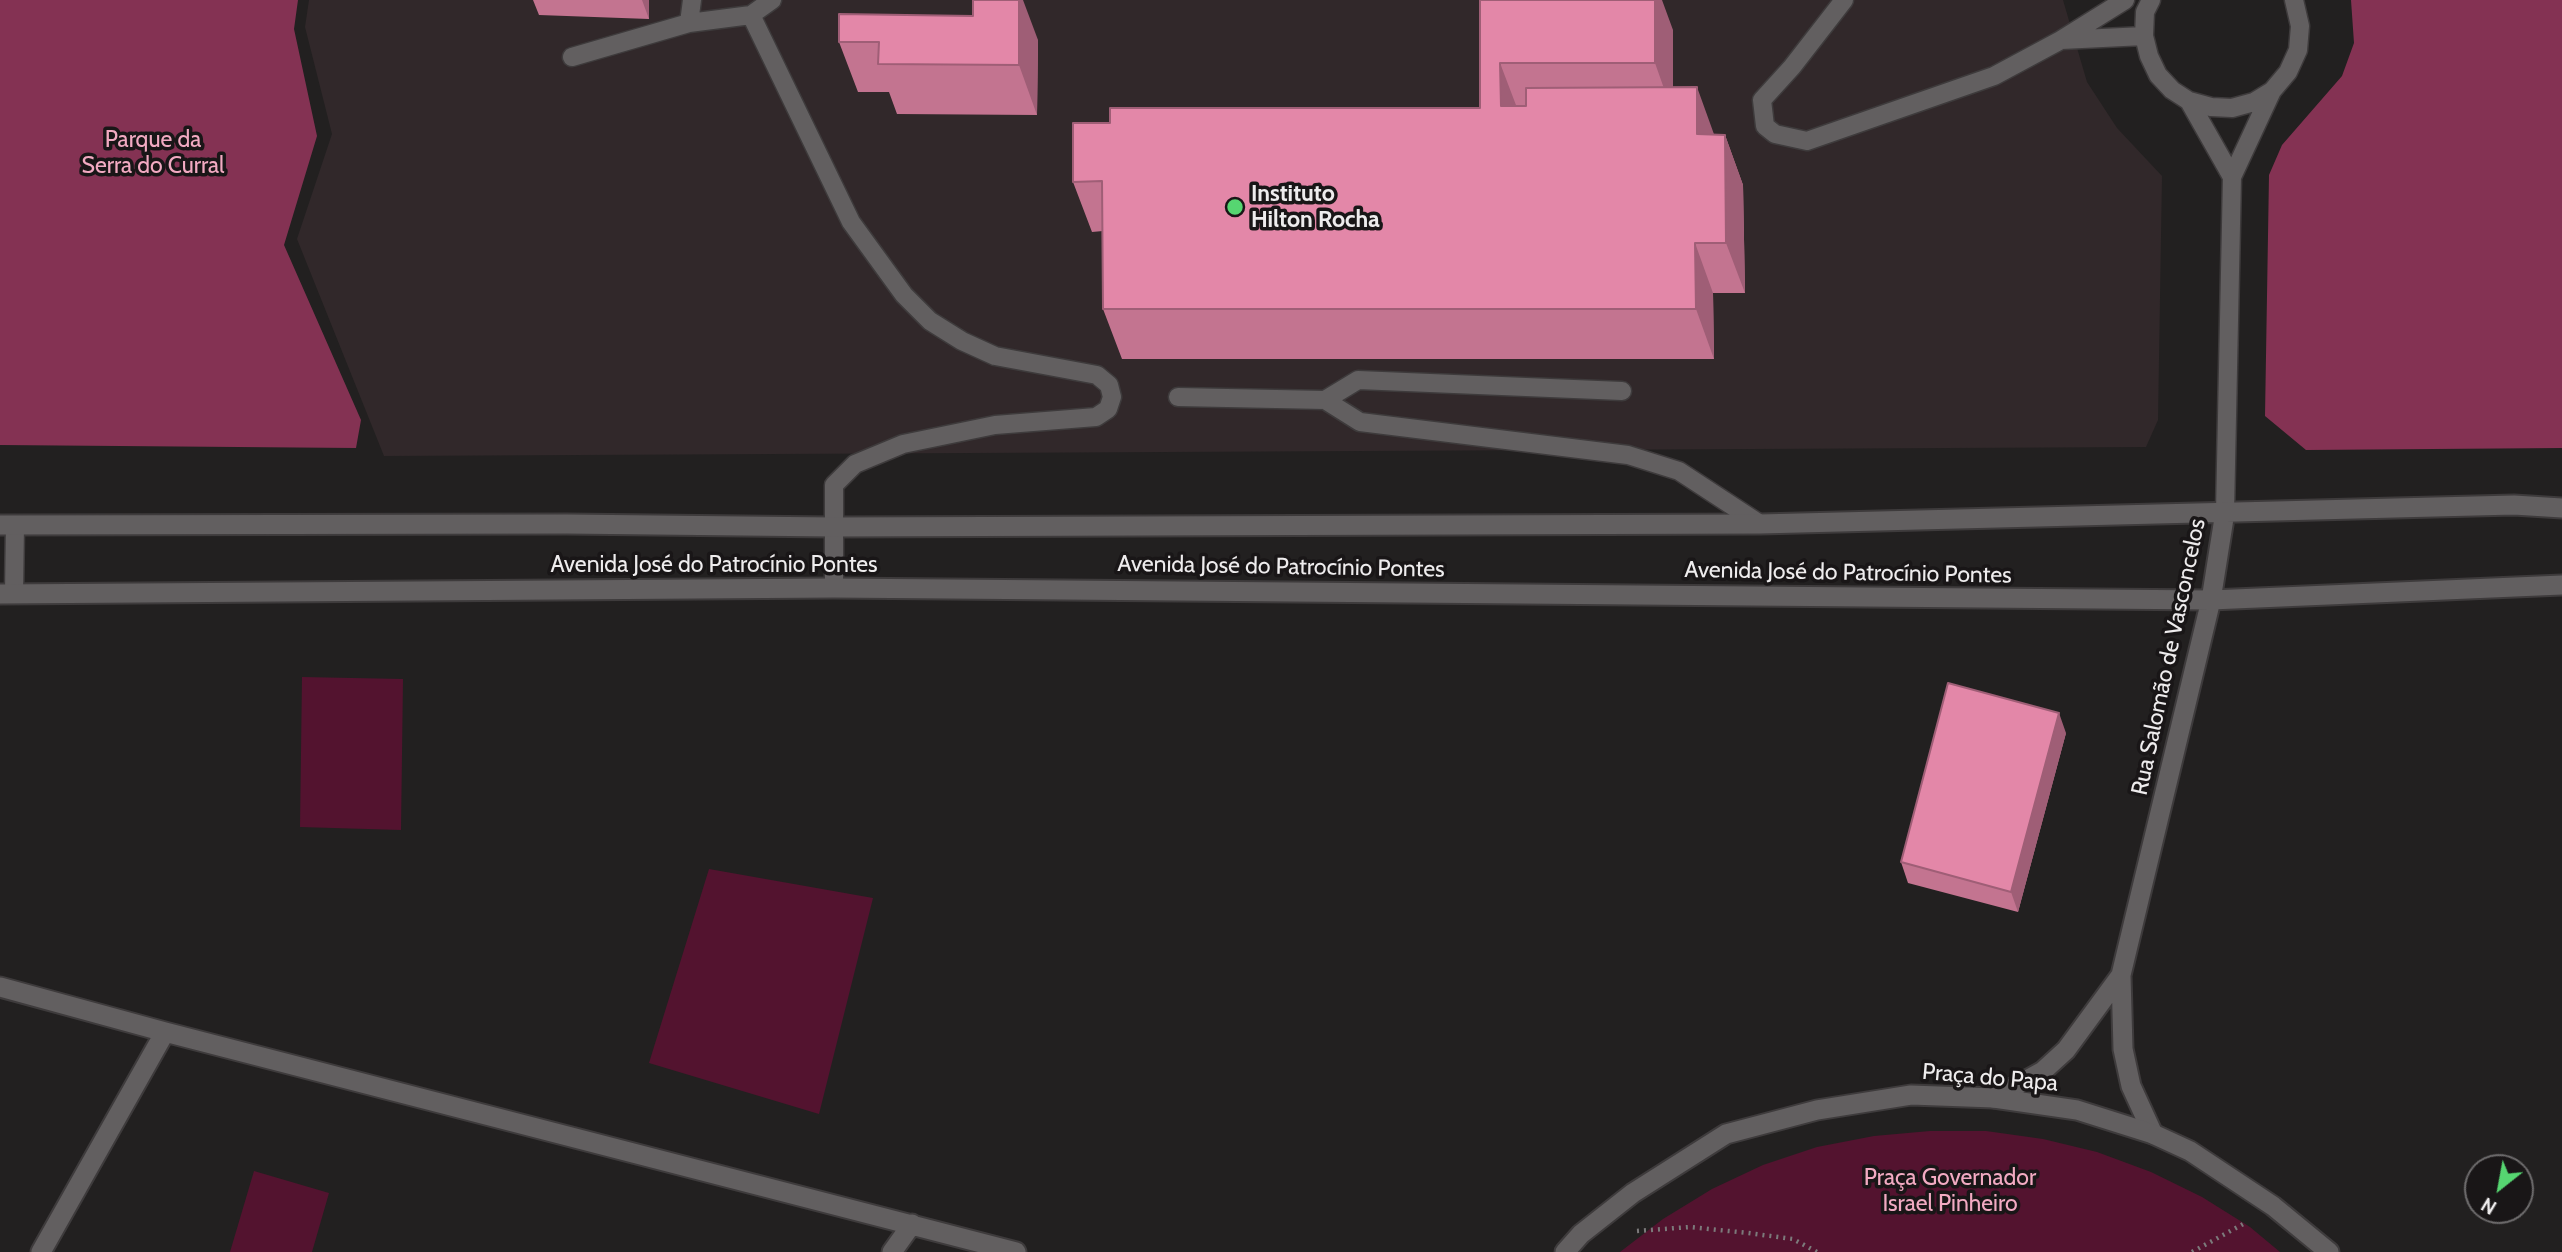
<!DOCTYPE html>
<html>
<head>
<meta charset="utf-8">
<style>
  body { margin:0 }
  #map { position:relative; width:2562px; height:1252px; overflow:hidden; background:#222020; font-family:Cabin,sans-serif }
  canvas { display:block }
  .north { position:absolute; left:2464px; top:1154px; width:70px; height:70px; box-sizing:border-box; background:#191617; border:2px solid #6e6c6d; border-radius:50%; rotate:211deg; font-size:19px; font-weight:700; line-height:28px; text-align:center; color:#eeeced }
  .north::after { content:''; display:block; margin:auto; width:24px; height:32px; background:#56d671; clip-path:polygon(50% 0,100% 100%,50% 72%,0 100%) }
</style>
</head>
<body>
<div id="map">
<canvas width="2562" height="1252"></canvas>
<div class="north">N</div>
</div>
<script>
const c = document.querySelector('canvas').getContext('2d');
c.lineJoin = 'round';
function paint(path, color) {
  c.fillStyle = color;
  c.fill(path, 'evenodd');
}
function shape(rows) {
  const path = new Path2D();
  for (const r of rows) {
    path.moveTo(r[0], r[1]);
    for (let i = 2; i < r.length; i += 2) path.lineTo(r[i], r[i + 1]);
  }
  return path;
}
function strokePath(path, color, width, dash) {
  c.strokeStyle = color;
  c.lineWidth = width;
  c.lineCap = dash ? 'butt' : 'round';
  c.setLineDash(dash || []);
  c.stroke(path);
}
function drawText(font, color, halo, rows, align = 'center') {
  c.font = font + ' Cabin,sans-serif';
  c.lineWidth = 7;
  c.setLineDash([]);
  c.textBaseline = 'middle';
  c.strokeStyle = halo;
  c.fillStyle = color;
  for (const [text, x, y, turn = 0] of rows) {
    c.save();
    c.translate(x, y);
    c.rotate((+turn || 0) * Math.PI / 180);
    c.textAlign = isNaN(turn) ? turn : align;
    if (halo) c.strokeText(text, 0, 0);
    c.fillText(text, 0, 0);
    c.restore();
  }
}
paint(shape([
  [309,0,2063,0,2087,82,2117,128,2162,176,2158,420,2146,447,384,456,297,239,332,134,305,27]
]), '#31282a');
paint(shape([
  [302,677,403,679,401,830,300,827],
  [709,869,873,898,819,1114,649,1063],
  [1930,1131,1986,1131,2043,1139,2097,1152,2151,1172,2202,1197,2250,1227,2280,1252,1620,1252,1663,1219,1712,1189,1763,1165,1817,1147,1874,1136],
  [254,1171,329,1193,312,1252,230,1252]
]), '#53132f');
paint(shape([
  [0,0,298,0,294,29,317,136,284,245,361,420,356,448,0,445],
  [2351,0,2562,0,2562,448,2306,450,2265,416,2269,175,2282,145,2342,76,2354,43]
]), '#843253');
const service = shape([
  [1844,0,1792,67,1762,100,1765,126,1775,134,1807,141,1994,76,2061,40],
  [2125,0,2061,40,2144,36],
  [2151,0,2145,12,2144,36,2149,56,2158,75,2172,90,2189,101,2211,107,2232,108,2254,102,2272,91,2288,72,2298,50,2300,26,2294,0],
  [751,15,851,222,904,295,930,321,962,341,995,356,1097,375,1109,385,1112,397,1108,409,1096,417,995,425,903,444,855,464,834,485,834,588],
  [689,23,692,0],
  [572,57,689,23,751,15,772,0],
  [2189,101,2232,177],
  [1178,397,1325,400,1358,380,1622,391],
  [1325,400,1360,422,1628,455,1679,471,1760,524],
  [2225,512,2232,177,2272,91],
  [14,593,15,525]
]);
const minor = shape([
  [0,525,567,524,832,527,1760,524,2514,505,2562,508],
  [0,594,834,588,2211,600,2562,585],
  [2121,975,2211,600,2225,512],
  [0,987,165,1032,1016,1252],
  [1994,1098,2043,1071,2066,1050,2121,975,2123,1049,2131,1086,2153,1134],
  [41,1252,165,1032],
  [892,1252,912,1224]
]);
const tertiary = shape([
  [1565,1252,1581,1234,1633,1193,1726,1134,1817,1110,1911,1095,1994,1098,2077,1110,2153,1134,2190,1151,2273,1206,2329,1252]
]);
strokePath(service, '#3e3b3c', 21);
strokePath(minor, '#3e3b3c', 23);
strokePath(tertiary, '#3e3b3c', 23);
strokePath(shape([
  [1637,1231,1690,1227,1748,1233,1793,1239,1817,1252],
  [2192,1252,2245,1223]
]), '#7c7a7b', 4.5, [2, 5]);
strokePath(service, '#625f60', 18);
strokePath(minor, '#625f60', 19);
strokePath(tertiary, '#625f60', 19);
paint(shape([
  [533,0,649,0,649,19,539,15],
  [1480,0,1673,30,1673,87,1714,135,1725,135,1743,185,1745,293,1713,293,1714,359,1122,359,1103,309,1103,231,1092,232,1073,182,1110,123,1480,108],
  [973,16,1038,40,1037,115,897,114,889,92,858,92,839,42],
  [2066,733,2018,912,1908,883,1901,862]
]), '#c37490');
paint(shape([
  [642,0,649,0,649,19],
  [1019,0,1023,0,1038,40,1037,115,1019,65],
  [1655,0,1662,0,1673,30,1673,114,1655,63],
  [1500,63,1519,113,1501,106],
  [1697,87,1715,137,1697,134],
  [1725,135,1743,185,1745,293,1726,243],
  [1695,243,1713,293,1714,359,1696,309],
  [2059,713,2066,733,2018,912,2011,892]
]), '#9f5e76');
const building = shape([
  [973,0,1019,0,1019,65,878,64,879,42,839,42,839,14,973,16,973,0],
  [1480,0,1655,0,1655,63,1500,63,1501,106,1526,106,1526,88,1697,87,1697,134,1725,135,1726,243,1695,243,1696,309,1103,309,1102,181,1073,182,1073,123,1110,123,1110,108,1480,108,1480,0],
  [1948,683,2059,713,2011,892,1901,862,1948,683]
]);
paint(building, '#e387a8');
strokePath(building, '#9f5e76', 2);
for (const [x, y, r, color] of [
  [1235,207,9,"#56d671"]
]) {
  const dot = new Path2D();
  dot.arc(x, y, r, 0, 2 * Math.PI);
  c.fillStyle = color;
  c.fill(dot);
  strokePath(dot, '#191617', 2.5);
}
drawText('23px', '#f2aac2', '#191617', [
  ["Parque da",153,140],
  ["Serra do Curral",153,166],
  ["Praça Governador",1950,1178],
  ["Israel Pinheiro",1950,1204]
]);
drawText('bold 23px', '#eeeced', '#191617', [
  ["Instituto",1251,194],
  ["Hilton Rocha",1251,220]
], 'left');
drawText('23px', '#eeeced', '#191617', [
  ["Avenida José do Patrocínio Pontes",714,565],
  ["Avenida José do Patrocínio Pontes",1281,567,1],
  ["Avenida José do Patrocínio Pontes",1848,573,1],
  ["Rua Salomão de Vasconcelos",2169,657,-78],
  ["Praça do Papa",1990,1078,5]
]);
</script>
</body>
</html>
